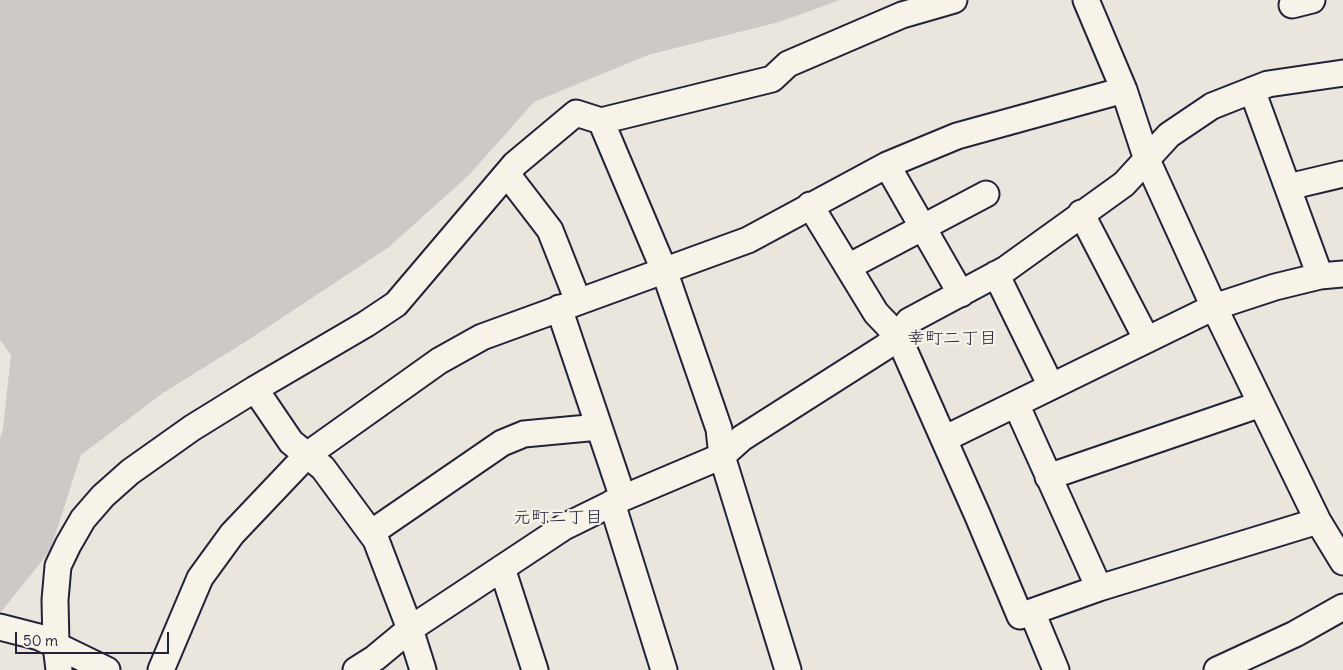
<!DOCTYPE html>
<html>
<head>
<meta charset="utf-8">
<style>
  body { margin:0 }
  #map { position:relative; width:1343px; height:670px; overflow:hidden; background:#eae6de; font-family:Delius,sans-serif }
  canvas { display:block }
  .scale { position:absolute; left:15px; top:632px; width:154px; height:22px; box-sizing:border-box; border:2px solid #22223b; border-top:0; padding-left:6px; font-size:15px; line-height:18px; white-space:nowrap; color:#22223b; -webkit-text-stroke:4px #f7f3e8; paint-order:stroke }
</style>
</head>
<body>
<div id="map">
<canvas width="1343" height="670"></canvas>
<div class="scale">50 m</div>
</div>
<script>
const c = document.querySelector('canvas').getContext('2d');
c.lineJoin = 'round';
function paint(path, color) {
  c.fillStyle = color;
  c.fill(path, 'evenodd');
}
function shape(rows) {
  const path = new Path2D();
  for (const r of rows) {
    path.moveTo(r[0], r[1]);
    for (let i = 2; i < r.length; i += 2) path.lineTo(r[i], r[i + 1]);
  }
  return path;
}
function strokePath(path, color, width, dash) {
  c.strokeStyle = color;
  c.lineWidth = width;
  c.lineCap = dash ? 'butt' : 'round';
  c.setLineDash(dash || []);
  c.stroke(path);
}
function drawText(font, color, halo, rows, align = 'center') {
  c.font = font + ' Delius,"Klee One",sans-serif';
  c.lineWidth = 4.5;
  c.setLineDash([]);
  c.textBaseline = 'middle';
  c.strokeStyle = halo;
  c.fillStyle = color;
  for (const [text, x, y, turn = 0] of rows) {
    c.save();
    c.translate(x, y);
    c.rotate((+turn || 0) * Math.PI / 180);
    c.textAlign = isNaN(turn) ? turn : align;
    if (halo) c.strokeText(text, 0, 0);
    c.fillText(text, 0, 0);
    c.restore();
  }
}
paint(shape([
  [0,0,840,0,779,22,648,55,534,102,469,175,389,247,253,337,163,393,81,455,50,551,0,613,0,439,3,428,11,355,0,340]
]), '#cdc9c6');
const minor = shape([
  [1086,0,1124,90,1147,160,1214,307,1318,521,1343,562],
  [1292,5,1312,0],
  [1252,90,1320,276],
  [601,121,664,270,719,429,722,456,788,670],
  [887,165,961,294],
  [507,174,550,230,578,301],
  [1288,187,1343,174],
  [810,205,876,313,898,336,977,514,1020,616,1099,588,1318,521],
  [1081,213,1147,340],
  [848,267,986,194],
  [996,274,1051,386],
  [559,308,623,498],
  [255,389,291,442,323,468,376,540,410,629,423,670],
  [1016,404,1099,588],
  [944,439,1214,307,1275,287,1320,276,1343,274],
  [1048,477,1261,404],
  [612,503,664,670],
  [371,533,502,443,524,434,599,427],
  [502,568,535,670],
  [1032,612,1056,670],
  [0,627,39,637,107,670],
  [59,670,56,645,55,600,58,566,68,545,83,519,103,496,130,472,192,428,255,389,366,324,396,304,515,164,576,113,601,121,772,79,788,64,902,15,954,0],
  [161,670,200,578,232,534,307,455,439,361,482,337,748,240,887,165,957,136,1124,90],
  [356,670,375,658,410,629,564,527,623,498,722,456,742,438,885,347,898,336,909,321,1006,269,1124,184,1169,135,1212,106,1268,84,1343,73],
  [1217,670,1295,634,1343,607]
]);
strokePath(minor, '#22223b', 29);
strokePath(minor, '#f7f3e8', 25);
drawText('18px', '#22223b', '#f7f3e8', [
  ["幸町二丁目",952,339],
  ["元町二丁目",558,518]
]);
</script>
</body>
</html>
